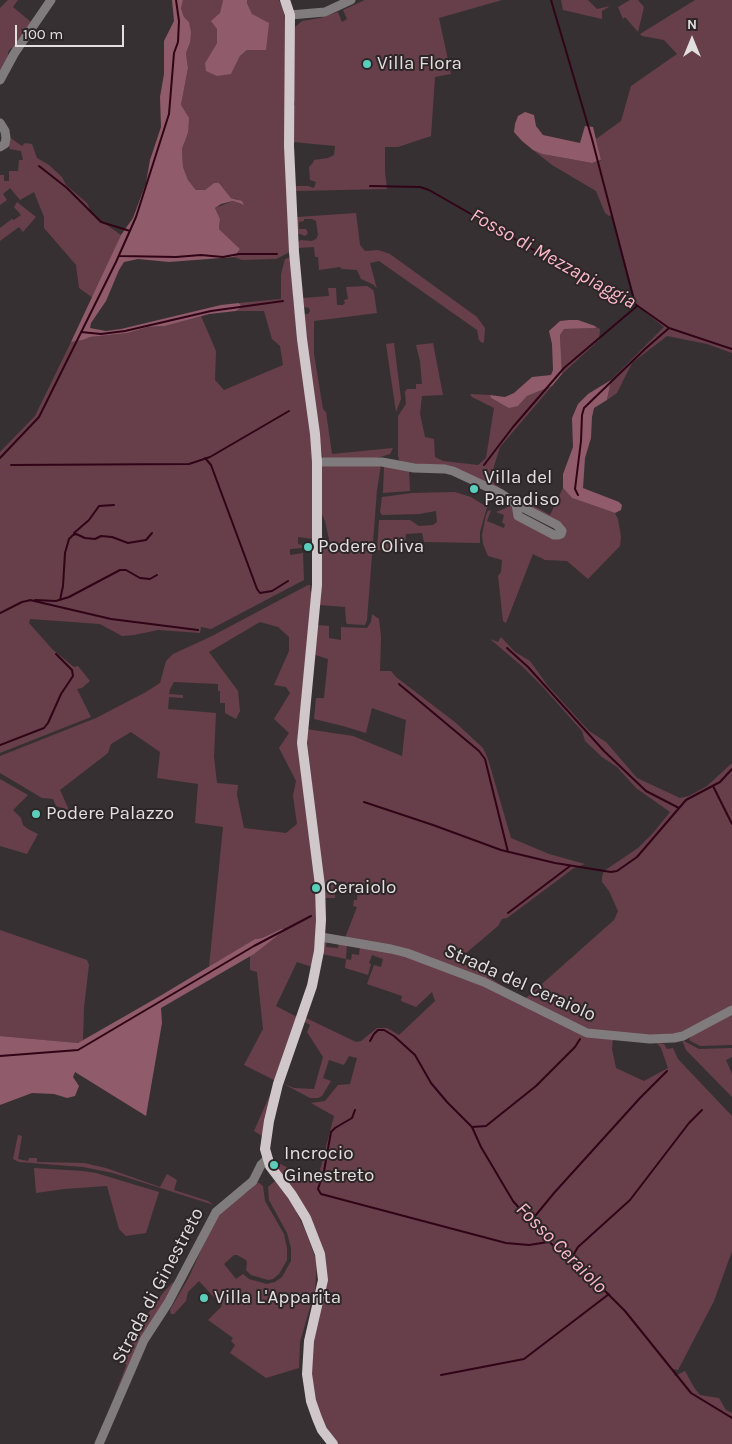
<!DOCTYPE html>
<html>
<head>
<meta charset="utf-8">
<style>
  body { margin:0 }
  #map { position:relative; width:732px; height:1444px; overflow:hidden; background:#373032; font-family:Karla,sans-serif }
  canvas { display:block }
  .north { position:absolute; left:667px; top:15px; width:50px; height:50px; -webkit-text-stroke:4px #2d2628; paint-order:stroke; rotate:0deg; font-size:14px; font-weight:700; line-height:20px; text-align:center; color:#e3dedf }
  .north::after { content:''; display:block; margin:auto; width:18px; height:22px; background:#e3dedf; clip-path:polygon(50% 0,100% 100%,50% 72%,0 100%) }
  .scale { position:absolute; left:15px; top:25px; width:109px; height:22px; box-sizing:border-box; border:2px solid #e3dedf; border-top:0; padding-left:6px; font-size:15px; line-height:18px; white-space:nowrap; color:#e3dedf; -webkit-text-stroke:4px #2d2628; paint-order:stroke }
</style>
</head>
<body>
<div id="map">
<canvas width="732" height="1444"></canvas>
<div class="north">N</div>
<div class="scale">100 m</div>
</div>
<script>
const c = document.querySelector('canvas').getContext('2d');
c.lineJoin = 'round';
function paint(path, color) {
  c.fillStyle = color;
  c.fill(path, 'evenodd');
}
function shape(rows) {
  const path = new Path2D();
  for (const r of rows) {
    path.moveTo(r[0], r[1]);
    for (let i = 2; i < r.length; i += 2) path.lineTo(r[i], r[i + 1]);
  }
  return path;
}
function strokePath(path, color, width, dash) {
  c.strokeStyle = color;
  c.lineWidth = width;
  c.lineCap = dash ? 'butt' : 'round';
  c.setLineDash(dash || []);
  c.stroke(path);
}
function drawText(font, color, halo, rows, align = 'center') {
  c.font = font + ' Karla,sans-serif';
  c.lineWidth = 4;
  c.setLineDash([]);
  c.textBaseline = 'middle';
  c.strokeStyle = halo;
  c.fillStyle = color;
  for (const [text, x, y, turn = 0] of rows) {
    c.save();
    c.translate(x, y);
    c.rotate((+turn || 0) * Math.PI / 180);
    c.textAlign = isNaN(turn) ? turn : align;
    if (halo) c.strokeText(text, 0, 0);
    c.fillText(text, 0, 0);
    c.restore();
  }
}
paint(shape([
  [8,0,18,0,13,7,31,22,13,49,11,48,8,52,8,56,0,73,0,8],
  [183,0,223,0,217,29,217,43,205,63,231,74,240,56,247,50,252,14,247,3,247,0,279,0,283,8,285,18,285,103,292,251,276,259,242,260,234,257,240,249,219,229,220,219,215,208,233,201,243,205,237,199,231,198,219,183,214,183,205,190,196,190,188,180,183,167,182,149,188,133,181,105,188,68,186,53,190,43,189,22,184,17,181,7],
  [365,0,502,0,439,18,451,74,435,77,431,136,398,147,385,147,385,173,387,189,296,191,295,186,308,186,314,188,316,182,310,180,309,167,313,163,314,160,328,158,334,155,335,146,293,142,291,108,295,105,295,103,294,100,291,98,293,33,296,26,302,21,320,18,338,12,342,22,347,19,343,10],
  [561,0,588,0,597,9,610,6,602,11,602,19,563,10],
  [630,0,638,0,644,7,638,32,625,17,623,19,618,7],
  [695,0,732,0,732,353,707,344,667,336,632,363,617,393,607,400,611,380,664,327,637,306,612,215,609,216,605,213,596,191,552,165,533,150,542,154,592,163,601,161,596,139,621,121,631,86,677,54,664,40,642,36,640,34],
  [9,137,22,146,25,143,32,144,37,158,49,165,62,177,66,185,87,203,90,210,90,213,121,235,93,298,79,288,76,265,44,228,44,217,34,192,20,200,10,188,3,194,7,200,0,205,0,175,4,175,4,181,9,181,9,171,18,171,19,160,23,160,21,151,10,149,8,144],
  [17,202,36,217,23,232,19,227,0,241,0,228,12,219,14,220,21,215,14,207],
  [356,213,360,245,365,251,378,250,390,254,477,317,485,328,484,342,482,343,479,340,477,330,379,261,370,263,377,289,374,285,361,279,357,270,342,269,340,267,319,270,318,257,315,257,314,247,298,248,298,242,301,240,312,241,316,239,318,235,316,221,312,219,304,219,304,221,299,222,299,229,306,229,308,233,305,236,297,233,297,217],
  [292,257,294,279,293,298,312,433,313,539,298,537,298,544,302,545,302,548,290,549,290,555,303,553,304,580,211,629,201,627,200,633,158,630,134,635,122,636,100,624,30,619,29,623,53,650,74,667,78,666,90,681,82,688,77,689,91,717,0,753,0,452,35,416,71,342,83,340,89,337,128,333,148,327,165,326,201,316,216,351,215,380,224,390,283,365,280,346,272,339,264,311,236,311,242,307,239,303,281,299,281,274,285,259],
  [367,286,373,290,374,293,377,313,314,321,314,354,323,409,326,412,332,454,393,448,390,454,374,459,323,459,309,373,304,314,308,314,310,311,309,308,304,307,303,298,329,296,328,288,336,288,337,305,343,305,345,303,344,300,348,299,346,287],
  [595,326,600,329,599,340,562,374,560,334,564,329,595,328],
  [394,343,401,399,396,412,386,344],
  [433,343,443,395,422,396,420,414,425,437,434,439,435,457,443,461,478,465,486,458,494,408,472,397,470,394,490,395,491,398,498,402,518,406,527,396,552,386,500,447,492,473,489,477,496,485,510,495,453,469,400,463,398,456,398,416,406,404,405,392,407,389,416,389,416,384,422,384,420,361,416,345],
  [322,465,381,465,377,490,367,620,365,625,347,624,346,622,345,607,319,605,321,523,323,544,330,544,325,521,321,512],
  [384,466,409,470,410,491,383,493],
  [563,488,572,498,615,513,618,519,621,537,620,546,588,579,567,561,545,560,533,554,506,623,503,621,498,576,501,572,502,560,488,556,483,544,482,535,486,515,488,511,491,510,487,521,504,528,505,524,502,523,504,515,496,512,506,508,511,503,514,508,553,537,564,531,514,500,514,495,550,515],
  [455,492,471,497,487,507,480,532,480,543,424,542,422,533,406,534,404,552,377,550,379,520,410,520,419,526,433,525,437,522,436,511,419,514,382,515,380,512,382,497,412,493],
  [308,585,310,585,310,591,312,592,298,735,318,915,312,967,297,962,276,1006,297,1017,262,1136,254,1131,276,1081,244,1065,263,1029,257,972,250,970,250,956,282,932,281,929,262,938,255,939,209,967,223,827,195,823,198,784,157,778,160,752,131,732,111,744,108,753,60,790,69,810,56,806,53,799,42,798,0,773,0,756,96,718,146,692,160,683,166,661,173,654,212,636],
  [260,622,278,627,289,637,289,651,274,685,286,687,290,693,274,719,289,733,279,748,296,781,293,796,297,824,286,833,244,828,237,795,238,785,217,783,214,757,216,713,168,709,169,697,183,698,183,695,169,694,170,689,174,682,218,684,218,691,220,691,220,703,225,703,225,713,236,719,240,711,238,691,209,652],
  [372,614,379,619,381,637,380,671,391,671,396,677,456,723,483,748,488,759,511,838,549,854,585,864,574,868,507,918,502,919,498,926,459,959,460,962,481,972,510,991,485,979,345,938,357,907,353,906,354,900,357,900,358,888,345,886,345,882,336,881,335,898,324,898,306,729,353,736,402,756,406,720,372,708,366,733,343,726,314,719,316,698,324,698,328,659,312,654,317,625,329,626,329,638,341,640,341,627,367,628,371,622],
  [501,637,515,652,530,661,548,686,589,731,606,742,637,778,680,798,689,796,707,786,732,763,732,1007,679,1033,666,1036,591,1031,525,999,614,920,618,911,609,891,602,882,602,877,604,871,638,848,653,833,670,812,636,788,617,767,602,757,585,741,582,731,542,686,523,667,490,639,498,642],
  [0,779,28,795,13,810,21,818,23,825,28,829,38,834,27,854,0,846],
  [0,930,87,960,89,965,84,1007,83,1041,77,1043,0,1036],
  [324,940,327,941,326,947,338,948,339,942,347,944,346,959,351,960,352,954,359,955,360,946,391,951,483,985,613,1039,612,1049,616,1068,644,1081,668,1068,661,1048,657,1043,664,1044,667,1049,673,1048,678,1059,732,1116,732,1251,714,1301,678,1370,674,1369,672,1370,675,1376,685,1371,695,1389,700,1395,719,1398,726,1410,732,1413,732,1444,338,1444,335,1441,320,1417,310,1378,310,1364,326,1262,271,1159,290,1169,318,1178,334,1116,311,1103,325,1101,338,1085,350,1084,357,1058,349,1056,344,1065,329,1060,323,1078,331,1081,322,1096,318,1098,310,1098,282,1083,294,1088,314,1089,323,1057,307,1032,310,1025,303,1021,304,1017,356,1042,361,1041,377,1028,387,1028,399,1035,435,1001,432,992,416,1007,401,1001,402,996,367,984,374,965,381,967,383,959,372,955,369,963,371,964,368,975,345,968,346,959,322,954],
  [732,1014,732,1045,700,1046,689,1040,692,1033],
  [682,1040,699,1049,732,1048,732,1057,726,1060,732,1074,732,1097,686,1050],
  [18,1135,22,1136,18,1159,28,1161,29,1158,37,1158,37,1162,84,1163,106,1168,160,1187,167,1174,177,1180,174,1190,208,1201,214,1205,113,1173,83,1167,19,1162,13,1159],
  [34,1168,83,1171,96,1173,159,1192,146,1233,126,1236,119,1229,107,1186,64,1189,36,1193],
  [275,1181,284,1191,295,1209,305,1230,317,1262,315,1290,300,1342,299,1368,266,1378,230,1353,235,1345,231,1341,233,1338,208,1320,222,1306,199,1281,188,1292,186,1301,174,1314,171,1314,170,1310,189,1277,216,1217,223,1209,250,1190,255,1183,259,1183,263,1186,265,1201,284,1234,287,1248,287,1260,279,1274,273,1279,268,1280,251,1275,246,1270,247,1263,246,1260,237,1255,234,1255,224,1264,236,1279,243,1274,249,1279,267,1284,275,1282,282,1277,291,1261,291,1248,287,1233,269,1200,268,1187],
  [176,1281,157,1316,140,1339,113,1400,126,1366,126,1364,123,1363,142,1322,163,1293,172,1283]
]), '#673f4b');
paint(shape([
  [172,0,183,0,181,8,184,17,189,22,191,32,190,43,186,53,188,68,181,105,189,118,188,133,182,149,183,167,188,180,196,190,205,190,214,183,219,183,231,198,242,201,244,205,233,201,221,204,215,208,220,219,219,229,240,249,234,257,169,262,138,259,124,262,119,270,106,301,91,323,90,328,106,331,121,329,221,305,239,303,242,307,236,311,209,314,165,326,148,327,128,333,90,337,83,340,71,342,121,235,133,218,146,183,150,160,161,127,160,97,164,74,164,41,174,21],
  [223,0,247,0,247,3,252,14,269,23,266,50,247,50,240,56,231,74,217,76,206,71,205,63,217,43,217,29,211,21,220,13],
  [525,112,534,115,536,126,543,135,580,143,585,126,593,127,601,160,592,163,542,154,533,150,522,141,514,132,515,124,518,116],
  [569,320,578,320,595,326,596,328,564,329,560,335,562,374,552,386,527,396,518,406,509,408,491,398,490,395,505,397,514,393,532,377,551,375,553,370,552,344,549,331,560,321],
  [611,380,607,400,594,408,592,417,591,438,585,458,583,488,619,502,622,505,621,510,615,513,572,498,563,488,563,474,573,447,572,418,578,404,588,394],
  [281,929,283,929,282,932,254,954,161,1008,162,1023,146,1116,75,1072,73,1077,79,1086,75,1096,67,1098,54,1094,32,1093,0,1105,0,1036,78,1043,160,996,255,939,262,938]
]), '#905b6a');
strokePath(shape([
  [551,0,592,139,635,304],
  [39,166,67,188,101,222,130,231],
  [370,186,420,187,429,190,595,285,635,304,669,328,732,349],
  [120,256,176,257,201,255,223,257,239,254,277,254],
  [81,332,101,334,125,331,211,311,283,301],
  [0,458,39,417,116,262,136,217,169,114,174,53,178,42,179,21,176,0],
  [205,458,211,465,257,589,260,593,272,591,288,581],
  [11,465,189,464,210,457,289,411],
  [484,465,513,427,564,368,637,306],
  [578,495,575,489,581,441,582,415,584,408,645,349,669,328],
  [74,533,89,520,99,506,114,505],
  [30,600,111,619,198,630],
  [35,600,56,601,69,597,120,570,126,570,140,578,150,579,157,575],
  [60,600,63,586,65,553,69,539,73,535,76,534,85,538,95,539,101,536,112,537,128,543,146,540,152,533],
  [0,613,22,602,31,600],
  [507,648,528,667,604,751,646,791,679,808],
  [399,684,479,751,485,759,508,852],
  [0,745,44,728,48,723,61,694,73,676,72,670,56,654],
  [713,786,732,824],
  [364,802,433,825,501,850,555,863,611,872,617,871,637,857,686,800,720,782,732,769],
  [508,913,570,866],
  [370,1041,374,1034,378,1030,384,1030,394,1036,415,1055,431,1083,447,1102,472,1127,481,1147,513,1201,539,1231,569,1262,601,1287,625,1311,691,1393,732,1418],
  [0,1056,78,1050,254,946,311,916],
  [355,1110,352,1118,335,1128,331,1132,324,1171,318,1189,321,1194,506,1243,529,1245,548,1242],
  [472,1127,486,1126,536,1086,575,1047,580,1039],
  [531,1221,554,1193,640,1098,667,1071],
  [569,1262,578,1247,630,1200,689,1123,702,1110],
  [441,1375,524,1359,609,1294]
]), '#300416', 2);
strokePath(shape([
  [290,15,325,12,351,0],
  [0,80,14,54,51,0],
  [0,123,5,131,6,138,5,144,0,147],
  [317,462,382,462,414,468,445,469,453,471,500,493,516,504,557,525,562,531,561,534,558,535,554,535,518,516,516,504],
  [321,937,391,949,407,953,484,982,587,1033,650,1039,674,1038,683,1036,732,1010],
  [99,1444,144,1340,168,1303,216,1212,253,1181,261,1165,267,1159]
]), '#807c7d', 9);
strokePath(shape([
  [285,0,290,15,289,146,294,252,302,339,315,434,317,462,317,585,302,743,320,886,321,920,319,951,312,986,278,1084,269,1121,265,1149,270,1166,292,1195,306,1218,320,1254,323,1280,309,1341,307,1374,311,1401,317,1418,322,1430,333,1444]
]), '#cfc7c9', 10);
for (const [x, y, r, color] of [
  [367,64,5,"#5bcebb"],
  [474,489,5,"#5bcebb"],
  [308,547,5,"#5bcebb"],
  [36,814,5,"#5bcebb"],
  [316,888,5,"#5bcebb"],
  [274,1165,5,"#5bcebb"],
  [204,1298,5,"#5bcebb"]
]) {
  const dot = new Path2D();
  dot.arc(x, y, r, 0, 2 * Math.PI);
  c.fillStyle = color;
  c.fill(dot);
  strokePath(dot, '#2d2628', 2);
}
drawText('19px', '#e3dedf', '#2d2628', [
  ["Villa Flora",377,64],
  ["Villa del",484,478],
  ["Paradiso",484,500],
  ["Podere Oliva",318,547],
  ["Podere Palazzo",46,814],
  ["Ceraiolo",326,888],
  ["Incrocio",284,1154],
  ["Ginestreto",284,1176],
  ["Villa L'Apparita",214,1298]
], 'left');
drawText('19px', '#e3dedf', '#2d2628', [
  ["Strada del Ceraiolo",520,983,24],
  ["Strada di Ginestreto",158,1286,-62]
]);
drawText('italic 20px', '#fcb8cb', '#2d2628', [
  ["Fosso di Mezzapiaggia",553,259,29],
  ["Fosso Ceraiolo",561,1248,45]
]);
</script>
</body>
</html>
